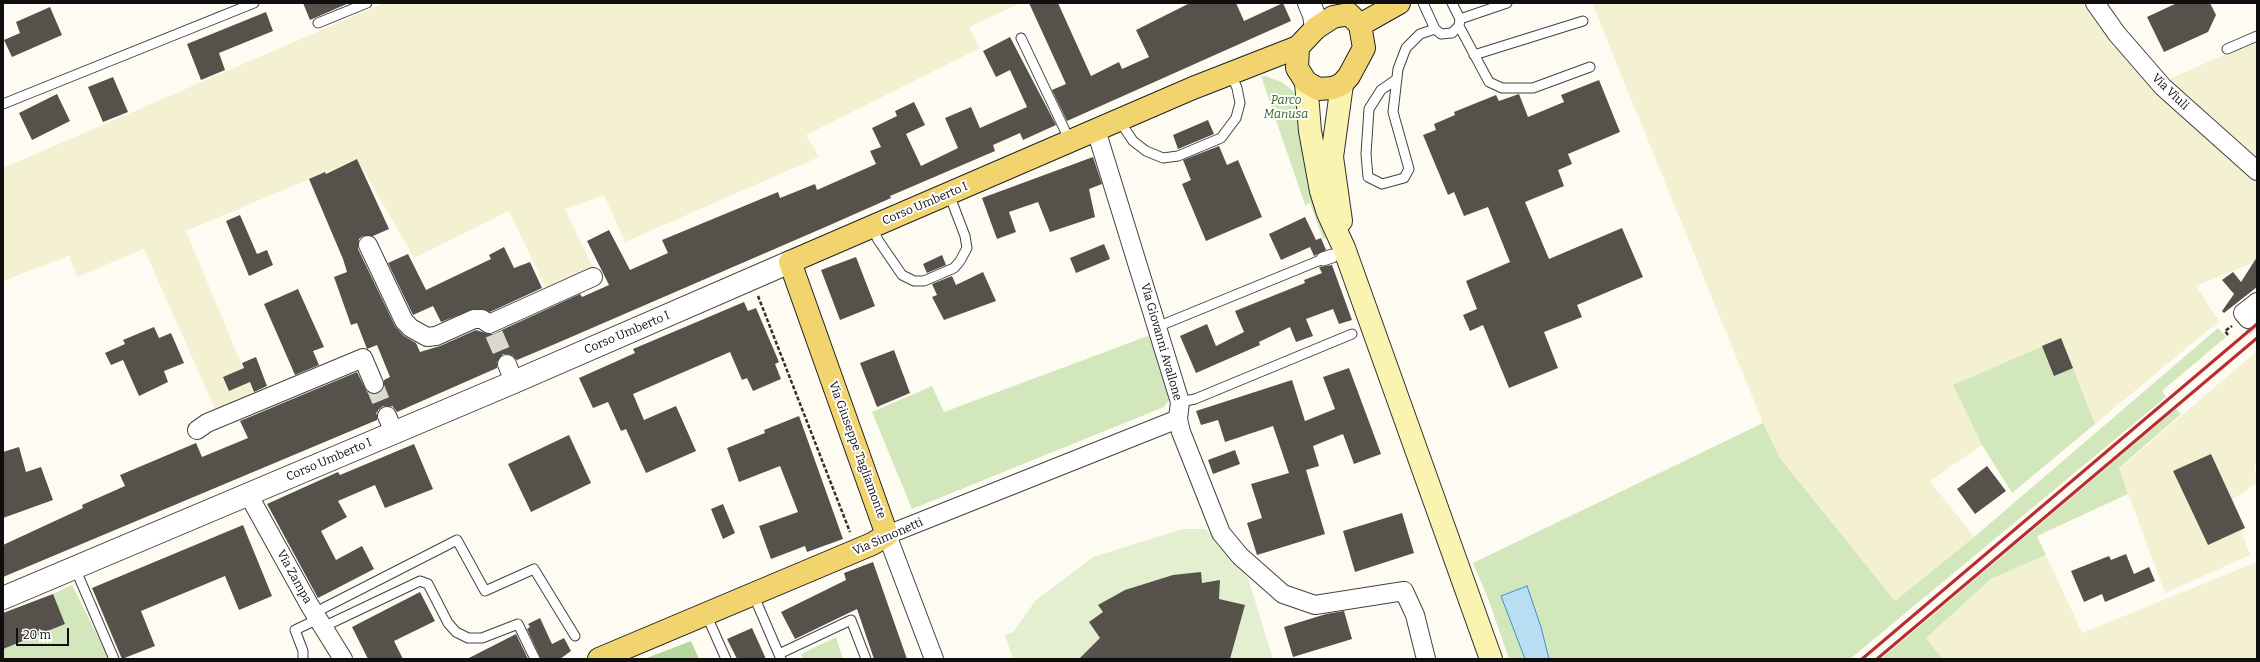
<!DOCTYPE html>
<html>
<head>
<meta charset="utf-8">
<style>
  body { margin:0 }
  #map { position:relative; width:2260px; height:662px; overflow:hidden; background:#fefcf2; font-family:Bitter,serif }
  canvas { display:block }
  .frame { position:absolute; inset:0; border:4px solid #0f0f0f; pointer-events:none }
  .scale { position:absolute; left:16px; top:628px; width:53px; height:18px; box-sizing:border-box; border:2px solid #0f0f0f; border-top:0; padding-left:5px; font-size:12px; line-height:14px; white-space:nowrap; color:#0f0f0f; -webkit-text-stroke:3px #fff; paint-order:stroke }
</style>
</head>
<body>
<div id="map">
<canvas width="2260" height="662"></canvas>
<div class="frame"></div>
<div class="scale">20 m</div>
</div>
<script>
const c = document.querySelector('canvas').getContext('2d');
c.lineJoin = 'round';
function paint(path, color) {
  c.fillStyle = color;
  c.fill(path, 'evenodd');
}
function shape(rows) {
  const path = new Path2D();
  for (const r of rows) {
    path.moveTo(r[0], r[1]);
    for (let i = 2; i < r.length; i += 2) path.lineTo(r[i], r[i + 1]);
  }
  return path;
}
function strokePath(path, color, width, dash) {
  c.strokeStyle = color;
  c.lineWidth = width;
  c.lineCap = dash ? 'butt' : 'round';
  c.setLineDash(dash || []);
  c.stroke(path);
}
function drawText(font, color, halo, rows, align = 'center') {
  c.font = font + ' Bitter,serif';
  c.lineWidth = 4;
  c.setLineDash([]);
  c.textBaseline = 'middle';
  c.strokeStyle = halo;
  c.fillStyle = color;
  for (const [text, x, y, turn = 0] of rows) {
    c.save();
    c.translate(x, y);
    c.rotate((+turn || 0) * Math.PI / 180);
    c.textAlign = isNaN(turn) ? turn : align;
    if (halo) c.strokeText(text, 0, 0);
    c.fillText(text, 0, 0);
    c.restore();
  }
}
paint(shape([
  [384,3,1021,3,969,27,980,48,806,135,819,157,625,242,604,195,565,209,594,270,547,291,509,211,414,258,357,159,186,231,254,394,216,411,144,249,77,277,69,256,3,281,3,168],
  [1592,3,2089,3,2257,176,2257,261,2196,286,2219,321,2095,424,2061,338,1953,385,1982,445,1930,481,1974,537,1895,601,1780,458,1763,423],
  [2257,40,2257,164,2163,82],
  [2257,351,2257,463,2254,465,2257,483,2232,500,2245,528,2241,530,2250,555,2165,593,2119,469],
  [2046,555,2082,633,2257,562,2257,659,1943,659,1926,638,1991,579]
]), '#f4f1d3');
paint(shape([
  [1261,76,1266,76,1282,82,1293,91,1300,105,1312,180,1326,238,1323,239,1310,203,1305,205],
  [2218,328,2226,337,2162,391,2166,397,1850,659,1509,659,1489,601,1473,563,1763,423,1780,458,1895,601,1974,537],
  [1153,334,1170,399,1164,407,912,509,872,412,932,386,944,412],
  [2061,338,2095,424,2012,493,1982,445,1953,385],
  [2176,409,2181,414,2119,468,2128,494,2037,536,2046,555,1991,579,1926,638,1943,659,1881,659],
  [72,585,109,659,3,659,3,618],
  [836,637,843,659,803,659,801,654]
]), '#d2e8bc');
paint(shape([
  [691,641,699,659,644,659]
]), '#b6d89c');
paint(shape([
  [1183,529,1206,529,1248,578,1273,659,1013,659,1005,635,1013,632,1036,600,1093,557]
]), '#e3efce');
const water = shape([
  [1527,586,1541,627,1549,659,1525,659,1501,596,1527,586]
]);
paint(water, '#b9ddf3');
strokePath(water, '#4390c7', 1);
paint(shape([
  [303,3,349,3,310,20],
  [1029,3,1058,3,1091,76,1119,62,1122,69,1149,57,1136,30,1190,3,1236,3,1244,21,1283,3,1291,21,1067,121,1052,90,1066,84],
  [2177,3,2210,3,2216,15,2208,32,2164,52,2147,17],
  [50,7,62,35,12,57,4,40,20,33,16,22],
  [266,12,273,31,219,53,225,70,201,80,187,44],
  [1010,37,1056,125,1023,140,1020,133,993,145,995,151,890,196,891,198,830,225,555,344,517,360,509,354,503,354,497,362,497,368,397,412,393,407,383,406,378,410,377,420,3,577,3,545,83,508,82,505,125,486,120,475,196,443,202,457,248,438,240,421,357,372,367,392,373,394,382,391,384,380,390,377,377,345,367,349,357,323,351,325,334,277,347,272,343,259,309,179,325,172,326,174,357,159,389,229,373,236,363,236,359,239,358,249,395,326,404,336,416,343,420,352,440,346,476,330,488,334,493,334,580,294,582,297,609,285,587,241,609,230,630,270,668,253,662,240,778,192,780,198,815,184,817,190,876,164,870,151,881,147,872,128,897,116,895,111,914,102,925,125,906,134,921,166,958,148,945,118,971,107,980,128,1027,107,1010,70,996,77,983,51],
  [113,77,128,112,103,122,88,87],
  [1599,80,1620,132,1568,154,1572,164,1558,170,1564,186,1525,202,1549,259,1622,228,1643,277,1577,305,1582,317,1544,332,1558,368,1509,388,1483,325,1470,331,1463,315,1477,309,1466,281,1510,262,1488,207,1464,216,1454,192,1448,195,1423,135,1436,130,1434,124,1455,115,1454,112,1496,95,1499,101,1519,94,1528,117,1564,102,1561,95],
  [57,94,70,121,32,140,19,113],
  [1208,120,1214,134,1178,149,1173,135],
  [1219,146,1227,165,1238,160,1262,217,1206,241,1182,184,1191,180,1183,160],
  [1093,157,1102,184,1089,189,1095,217,1050,232,1038,202,1009,212,1016,232,997,239,982,198],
  [240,215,257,254,267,250,273,265,249,276,226,221],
  [1305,217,1316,240,1321,238,1326,250,1314,256,1310,247,1281,260,1269,234],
  [1104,244,1110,259,1076,273,1070,258],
  [504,247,514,268,530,262,542,288,490,312,482,309,474,309,441,322,433,306,413,315,388,263,408,254,426,290,491,259,489,255],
  [942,255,946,265,927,273,923,264],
  [856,257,875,306,840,320,821,270],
  [2257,257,2257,287,2224,313,2222,311,2234,294,2222,280,2233,272,2241,282],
  [1332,265,1352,320,1339,324,1333,309,1306,319,1313,336,1296,342,1290,327,1259,342,1260,345,1196,373,1180,336,1207,324,1216,346,1244,332,1235,311,1305,283,1304,280,1322,273,1319,267],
  [983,272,996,301,944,320,932,297,937,295,932,284,952,276,956,285],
  [298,289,324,347,313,351,319,365,295,375,264,304],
  [744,302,748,311,756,308,779,362,775,364,781,379,753,391,747,378,742,380,730,352,633,394,644,420,676,406,696,451,646,473,626,429,621,431,608,402,593,408,579,378,635,353,633,349],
  [154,327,159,338,171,333,184,363,164,371,168,382,139,396,123,360,111,365,105,353,125,344,123,340],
  [2061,338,2073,368,2054,376,2042,346],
  [894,350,910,393,877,407,860,363],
  [256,357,267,386,254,392,250,382,229,391,223,377,244,368,242,363],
  [1349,368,1381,454,1354,464,1343,434,1313,446,1319,466,1306,470,1325,534,1257,555,1247,523,1262,518,1251,484,1289,473,1273,426,1225,442,1218,420,1201,425,1196,411,1292,380,1305,421,1335,409,1323,377],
  [799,416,843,539,807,552,805,546,771,559,759,526,798,512,780,466,739,482,727,448,765,433,764,430],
  [569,435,591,483,531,512,508,464],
  [414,444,433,489,385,508,375,485,338,501,347,517,321,531,336,560,362,546,374,569,318,598,267,504,338,472,340,475],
  [19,447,26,472,41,467,53,500,3,518,3,452],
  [1235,450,1240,464,1213,474,1208,460],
  [2211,454,2245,528,2208,545,2173,471],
  [1987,466,2006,491,1975,514,1957,489],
  [723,504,735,533,723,539,711,509],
  [1402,513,1414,553,1355,572,1343,531],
  [243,525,272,596,239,610,225,576,141,611,155,646,122,659,92,588],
  [2126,554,2134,574,2149,567,2155,581,2105,602,2102,594,2084,602,2071,571,2109,556,2111,560],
  [873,562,907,659,874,659,857,609,795,639,781,612,846,580,844,573],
  [1201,572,1202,583,1220,580,1219,599,1245,605,1230,659,1079,659,1100,638,1089,622,1103,612,1098,605,1125,590,1173,575],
  [420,592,435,621,394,641,403,659,368,659,352,627],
  [53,594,65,624,3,649,3,613],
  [1344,611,1352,639,1293,657,1284,627,1326,614],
  [540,618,552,644,564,638,571,651,560,659,541,659,527,629,530,627,528,624],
  [752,628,766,659,737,659,727,639],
  [516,634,528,659,467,659]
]), '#57514c');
strokePath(shape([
  [2248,319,2257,329],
  [494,334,507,364],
  [374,384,387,416]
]), '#dad8d0', 18, [18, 9]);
const service = shape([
  [1423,3,1435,29,1441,34,1452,33,1459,26,1460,19,1452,3],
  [1460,19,1507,3],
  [318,23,367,3],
  [1459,26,1489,82,1502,88,1533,88,1590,67],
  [1021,38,1070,141],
  [2227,49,2257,36],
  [1474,55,1583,21],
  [1397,79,1381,90,1369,109,1366,154,1368,177,1382,184,1404,178,1409,169,1393,112,1398,69,1406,48,1420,34,1435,29],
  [3,104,254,3],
  [1119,120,1133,141,1146,151,1163,158,1178,156,1221,138,1236,118,1240,103,1237,88,1230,72],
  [872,227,878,240,902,275,914,281,924,281,954,268,960,261,967,248,965,236,949,194],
  [1157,327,1323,259],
  [1180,402,1195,399,1352,334],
  [75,568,114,659],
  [753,594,781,659],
  [314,613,457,540,485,591,534,569,575,636],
  [706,614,726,659],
  [323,627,420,581,428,584,448,623,456,632,468,638,482,638,518,624,535,659],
  [779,654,851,620,866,659],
  [303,659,303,651,295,630,318,619]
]);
const pedestrian = shape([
  [1323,259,1332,256]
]);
const minor = shape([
  [2095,3,2117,34,2163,87,2257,171],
  [1096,130,1180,402,1178,419,1181,432,1221,533,1240,556,1283,594,1315,605,1404,591,1415,615,1426,659],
  [368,245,404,321,411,328,427,337,436,336,474,319,482,319,489,324,593,277],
  [2248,319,2243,313,2257,302],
  [507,364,514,382],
  [387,416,394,432],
  [197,430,207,423,363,358,374,384],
  [248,494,310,606,343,659],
  [934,659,887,535,1178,419]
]);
const tertiary = shape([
  [1309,3,1314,15,1316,28],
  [3,598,514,382,790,262]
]);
const secondary = shape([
  [1306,82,1310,131,1321,191,1328,213,1344,248,1491,659],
  [1341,221,1332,157,1342,84]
]);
const primary = shape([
  [1360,25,1399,3],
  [1298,47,1297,68,1306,82,1318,89,1333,88,1342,84,1349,76,1364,48,1360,25],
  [599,659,872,544,887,535,790,262,1193,88,1298,47,1316,28,1333,17,1349,14,1360,25]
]);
strokePath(service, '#424242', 11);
strokePath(pedestrian, '#424242', 15);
strokePath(minor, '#424242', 20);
strokePath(tertiary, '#424242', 24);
strokePath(secondary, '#313131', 24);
strokePath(primary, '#202020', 24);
strokePath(shape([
  [758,296,850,532],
  [2228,335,2225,331,2232,326]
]), '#313131', 2.5, [4, 2]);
strokePath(service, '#fff', 9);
strokePath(pedestrian, '#fff', 13);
strokePath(minor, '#fff', 18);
strokePath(tertiary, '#fff', 22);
strokePath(secondary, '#fbf4b0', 22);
strokePath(primary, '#f2d46e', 22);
strokePath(shape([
  [1862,659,2257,324],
  [1877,659,2257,338]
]), '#b92d31', 3);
drawText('12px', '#0f0f0f', '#fff', [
  ["Via Viuli",2170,92,44],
  ["Corso Umberto I",925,204,-23],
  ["Corso Umberto I",627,333,-23],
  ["Via Giovanni Avallone",1161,342,74],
  ["Via Giuseppe Tagliamonte",857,450,70],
  ["Corso Umberto I",329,460,-23],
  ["Via Simonetti",888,537,-24],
  ["Via Zampa",294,577,61]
]);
drawText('italic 12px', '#2f6522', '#fff', [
  ["Parco",1286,101],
  ["Manusa",1286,115]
]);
</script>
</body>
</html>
